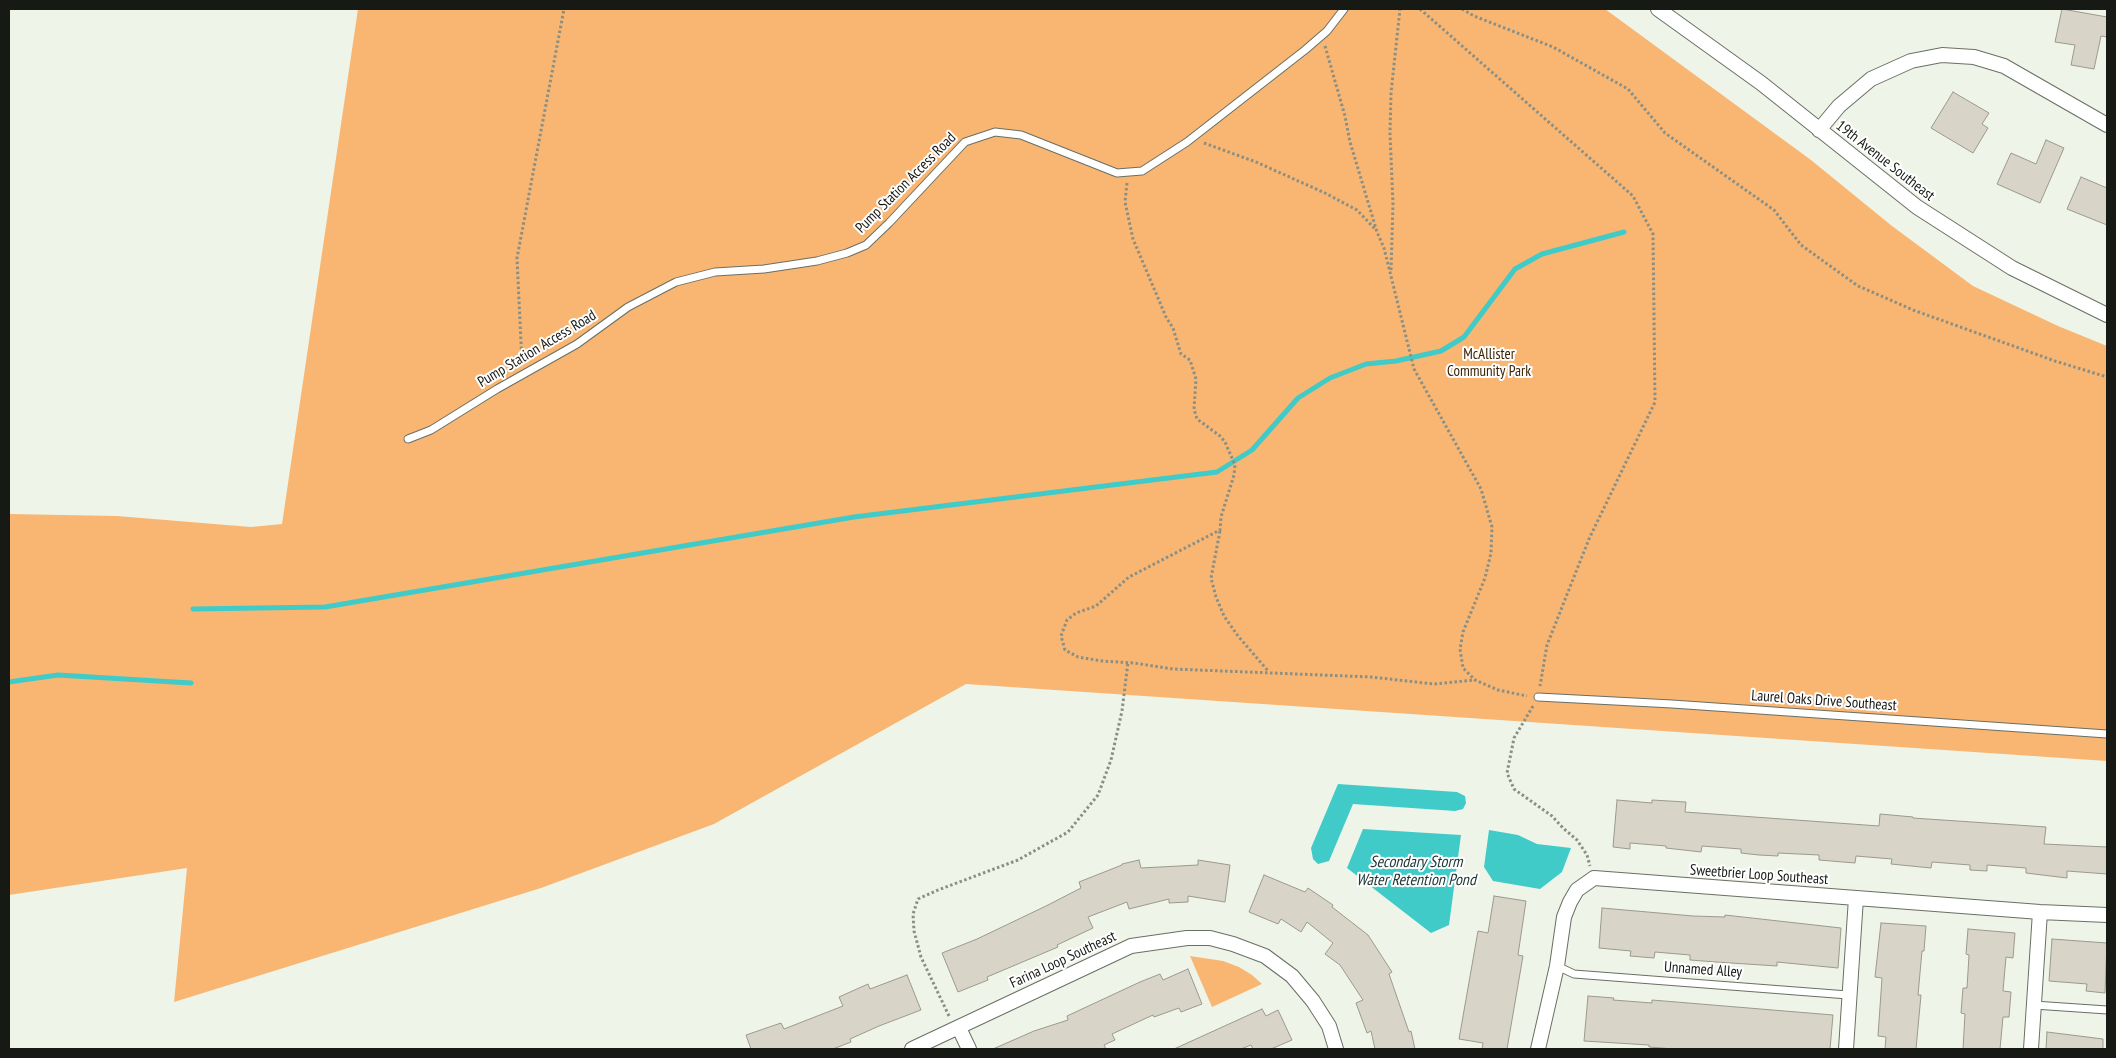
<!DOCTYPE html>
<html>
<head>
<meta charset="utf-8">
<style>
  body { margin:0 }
  #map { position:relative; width:2116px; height:1058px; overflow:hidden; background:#eef5e8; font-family:"PT Sans Narrow",sans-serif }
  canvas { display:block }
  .frame { position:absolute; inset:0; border:10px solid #161914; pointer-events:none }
</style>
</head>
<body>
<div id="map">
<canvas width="2116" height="1058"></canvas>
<div class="frame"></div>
</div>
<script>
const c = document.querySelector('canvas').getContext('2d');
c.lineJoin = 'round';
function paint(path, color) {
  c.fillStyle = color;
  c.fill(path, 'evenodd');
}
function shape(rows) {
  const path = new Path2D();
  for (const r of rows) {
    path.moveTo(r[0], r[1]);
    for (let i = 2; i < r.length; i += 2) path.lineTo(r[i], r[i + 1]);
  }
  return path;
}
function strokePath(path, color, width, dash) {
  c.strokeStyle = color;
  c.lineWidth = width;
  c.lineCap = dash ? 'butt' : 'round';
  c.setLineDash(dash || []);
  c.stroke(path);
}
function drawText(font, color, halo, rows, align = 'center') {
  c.font = font + ' "PT Sans Narrow",sans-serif';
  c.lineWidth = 4;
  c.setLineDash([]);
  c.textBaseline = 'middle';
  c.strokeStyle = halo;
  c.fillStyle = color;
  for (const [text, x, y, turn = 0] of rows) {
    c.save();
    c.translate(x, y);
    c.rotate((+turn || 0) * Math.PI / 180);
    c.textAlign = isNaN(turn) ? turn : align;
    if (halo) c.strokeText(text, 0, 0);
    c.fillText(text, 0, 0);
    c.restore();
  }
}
paint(shape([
  [358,9,1605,9,1811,160,1892,226,1973,286,2058,326,2107,346,2107,761,966,684,714,824,541,888,174,1002,187,868,9,895,9,514,117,516,251,527,282,524],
  [1190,956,1223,961,1239,967,1252,975,1262,984,1212,1007]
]), '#f8b672');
paint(shape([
  [1338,784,1457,792,1465,796,1466,803,1463,809,1455,811,1353,804,1329,861,1318,864,1313,859,1311,848],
  [1363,829,1461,835,1449,925,1431,933,1347,868],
  [1489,830,1518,835,1537,844,1571,848,1562,872,1540,889,1493,881,1484,867]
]), '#40cbc9');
strokePath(shape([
  [193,609,325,607,854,517,1217,472,1252,450,1298,398,1330,378,1366,364,1396,361,1441,351,1464,337,1515,269,1542,254,1624,232],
  [9,682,58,675,191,683]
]), '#40cbc9', 5);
const building = shape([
  [2062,9,2107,17,2107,37,2101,36,2094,69,2071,65,2075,45,2055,42,2062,9],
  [1953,92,1989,113,1982,124,1988,128,1973,153,1931,128,1953,92],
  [2046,140,2064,148,2040,203,1997,184,2011,153,2036,164,2046,140],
  [2081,177,2107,188,2107,225,2067,209,2081,177],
  [1617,800,1652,803,1652,800,1686,802,1685,812,1879,826,1880,814,1913,817,1913,818,2046,827,2044,844,2107,847,2107,874,2067,871,2067,878,2026,873,2026,868,1987,865,1987,871,1970,870,1970,865,1932,862,1931,868,1891,864,1892,859,1856,856,1855,863,1819,860,1819,855,1778,853,1778,856,1759,855,1741,853,1741,849,1702,846,1701,852,1666,848,1666,846,1630,843,1630,849,1613,847,1617,800],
  [1139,860,1141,868,1198,865,1198,860,1230,865,1225,902,1188,896,1188,902,1169,903,1169,899,1129,909,1127,902,1088,917,1093,928,1057,945,1058,947,987,977,988,980,958,992,942,953,977,939,1046,906,1081,888,1079,882,1122,865,1122,864,1139,860],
  [1264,875,1305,892,1308,888,1333,905,1332,907,1368,935,1392,972,1389,974,1409,1032,1411,1031,1415,1049,1375,1049,1371,1031,1367,1033,1356,1003,1363,1000,1340,965,1325,954,1333,943,1307,922,1301,932,1281,919,1278,924,1249,912,1264,875],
  [1494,896,1526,901,1518,955,1523,956,1507,1049,1482,1049,1483,1043,1459,1039,1478,931,1488,933,1494,896],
  [1602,908,1693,916,1725,917,1725,915,1841,928,1838,968,1777,962,1777,966,1716,962,1690,960,1690,955,1655,952,1654,958,1630,956,1631,951,1599,948,1602,908],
  [1881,923,1926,926,1924,951,1922,951,1918,995,1921,995,1916,1049,1885,1049,1886,1037,1878,1036,1882,978,1875,977,1881,923],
  [1968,929,2015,933,2013,958,2006,957,2003,991,2011,992,2009,1017,2003,1017,2000,1049,1963,1049,1965,1014,1961,1013,1963,988,1967,988,1969,955,1966,954,1968,929],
  [2052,939,2107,943,2105,993,2086,991,2087,984,2049,981,2052,939],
  [1188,969,1202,1004,1181,1012,1179,1008,1154,1017,1153,1015,1112,1034,1115,1040,1104,1045,1106,1049,993,1049,1034,1031,1068,1020,1067,1016,1140,982,1160,974,1163,980,1188,969],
  [907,975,921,1010,879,1026,850,1039,851,1042,833,1049,751,1049,746,1035,781,1023,784,1029,843,1006,839,997,868,984,870,989,907,975],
  [1588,996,1614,998,1613,1000,1652,1003,1652,1000,1833,1015,1830,1049,1674,1049,1649,1047,1649,1045,1584,1041,1588,996],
  [1262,1009,1266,1016,1278,1010,1292,1040,1271,1049,1253,1049,1251,1045,1241,1049,1174,1049,1262,1009],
  [2047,1032,2103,1039,2103,1049,2046,1049,2047,1032]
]);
paint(building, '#d8d5c8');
strokePath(building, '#9b998c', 1);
const lane = shape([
  [408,439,431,430,497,389,577,344,628,307,676,282,715,272,764,269,817,261,847,253,866,245,889,223,965,142,995,132,1021,135,1117,173,1142,171,1187,142,1305,50,1327,31,1344,9],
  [1538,697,1672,704,2107,734],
  [1557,966,1574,974,1848,995],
  [2034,1005,2107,1010]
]);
const street = shape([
  [1658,9,1761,83,1917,207,2012,268,2107,315],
  [1819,130,1839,106,1871,79,1911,61,1942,55,1974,57,2004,66,2107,125],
  [959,1028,969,1049],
  [912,1049,1131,946,1187,938,1210,938,1233,944,1265,956,1292,976,1313,1001,1329,1026,1336,1049],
  [1538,1049,1557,966,1564,917,1570,902,1577,890,1594,878,2040,912,2107,915],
  [1846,1049,1856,898],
  [2031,1049,2040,912]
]);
strokePath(lane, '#696f64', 9);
strokePath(street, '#696f64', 16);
strokePath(shape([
  [1420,9,1633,196,1653,234,1655,402,1589,539,1547,645,1540,686],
  [1462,9,1474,16,1553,47,1628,89,1665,133,1774,210,1801,245,1858,286,1913,310,2055,361,2107,377],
  [1325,46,1345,116,1350,142,1377,232,1384,248,1414,369,1481,489,1492,527,1491,553,1485,578,1463,632,1460,649,1463,668,1475,680,1498,690,1527,696],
  [1204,143,1256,162,1325,193,1357,210,1377,231],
  [1127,183,1125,202,1133,239,1166,317,1173,328,1181,354,1190,360,1196,379,1194,409,1197,419,1220,436,1225,442,1235,465,1234,475,1221,517,1220,530,1129,577,1096,606,1076,613,1067,620,1061,636,1065,650,1078,657,1102,661,1134,663,1173,669,1371,677,1434,684,1475,680],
  [1391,270,1393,204,1390,133,1391,93,1400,9],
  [522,364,517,258,564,9],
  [1220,531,1211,578,1216,597,1224,616,1238,636,1269,672],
  [1533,706,1514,738,1507,773,1514,789,1552,816,1563,828,1577,840,1587,855,1590,866],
  [949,1016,921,957,914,931,913,914,918,899,938,890,1018,860,1068,832,1098,795,1111,760,1122,711,1128,662]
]), '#898f85', 3, [2.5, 2.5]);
strokePath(lane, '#fff', 7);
strokePath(street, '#fff', 14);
drawText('15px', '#161914', '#fff', [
  ["19th Avenue Southeast",1885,161,38],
  ["Pump Station Access Road",906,183,-45],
  ["Pump Station Access Road",537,349,-31],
  ["Laurel Oaks Drive Southeast",1824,701,4],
  ["Sweetbrier Loop Southeast",1759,875,4],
  ["Farina Loop Southeast",1063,960,-25],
  ["Unnamed Alley",1703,970,4]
]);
drawText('15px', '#3c2304', '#fff', [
  ["McAllister",1489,355],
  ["Community Park",1489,372]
]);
drawText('italic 16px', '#203837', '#fff', [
  ["Secondary Storm",1416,862],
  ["Water Retention Pond",1416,880]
]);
</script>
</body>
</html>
